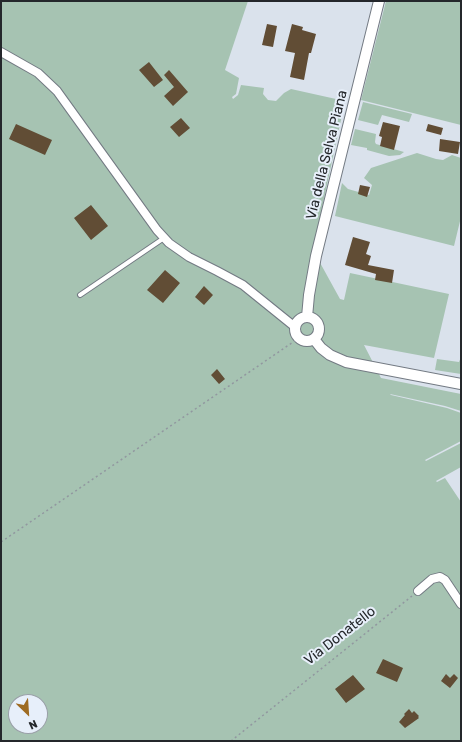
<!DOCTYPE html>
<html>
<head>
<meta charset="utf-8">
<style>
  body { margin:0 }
  #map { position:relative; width:462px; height:742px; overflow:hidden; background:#dae2ec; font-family:Rubik,sans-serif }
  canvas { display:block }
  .frame { position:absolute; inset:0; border:2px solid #24272b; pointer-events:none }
  .north { position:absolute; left:8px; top:694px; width:40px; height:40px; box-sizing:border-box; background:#e7effa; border:1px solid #999fa7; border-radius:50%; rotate:155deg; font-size:11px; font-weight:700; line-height:16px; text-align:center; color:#24272b }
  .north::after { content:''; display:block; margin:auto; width:14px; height:18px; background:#9e6b22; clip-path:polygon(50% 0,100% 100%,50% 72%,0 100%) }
</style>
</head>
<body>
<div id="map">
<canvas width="462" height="742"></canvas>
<div class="frame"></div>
<div class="north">N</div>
</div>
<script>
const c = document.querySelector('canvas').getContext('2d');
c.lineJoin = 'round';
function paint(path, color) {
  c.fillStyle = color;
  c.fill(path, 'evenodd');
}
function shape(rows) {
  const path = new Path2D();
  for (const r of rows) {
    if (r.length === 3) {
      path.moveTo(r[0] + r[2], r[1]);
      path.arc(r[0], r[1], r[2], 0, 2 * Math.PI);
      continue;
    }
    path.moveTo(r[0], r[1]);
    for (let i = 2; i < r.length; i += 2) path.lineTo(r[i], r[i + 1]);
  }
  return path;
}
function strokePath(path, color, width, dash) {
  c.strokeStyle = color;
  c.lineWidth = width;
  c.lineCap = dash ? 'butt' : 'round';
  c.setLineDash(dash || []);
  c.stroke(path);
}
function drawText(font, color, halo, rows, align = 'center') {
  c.font = font + ' Rubik,sans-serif';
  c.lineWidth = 4;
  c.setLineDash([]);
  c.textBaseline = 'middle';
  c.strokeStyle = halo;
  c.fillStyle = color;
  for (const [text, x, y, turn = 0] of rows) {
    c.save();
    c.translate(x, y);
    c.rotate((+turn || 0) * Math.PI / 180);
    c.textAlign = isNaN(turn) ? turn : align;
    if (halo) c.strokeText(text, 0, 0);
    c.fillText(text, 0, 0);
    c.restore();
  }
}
paint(shape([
  [1,1,248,1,225,70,239,78,236,94,232,97,233,99,238,95,241,85,264,88,263,94,268,100,276,101,284,93,291,89,345,101,313,250,340,299,344,300,350,273,449,294,434,358,364,345,381,378,461,394,461,411,445,406,390,394,391,395,447,408,461,413,461,441,425,460,426,461,461,443,461,467,436,481,437,482,445,478,461,502,461,741,1,741],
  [16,702,40,702,40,726,16,726],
  [386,1,456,1,461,2,461,125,361,100],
  [363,102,412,114,409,122,382,115,378,125,358,120],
  [355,129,376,134,375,142,376,144,404,152,400,155,389,156,367,150,367,148,351,145],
  [417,153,436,159,443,160,452,155,461,158,461,217,454,246,335,216,342,183,348,189,369,195,372,185,364,178,371,168],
  [461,357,461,374,435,370,437,359,459,362]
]), '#a6c3b2');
paint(shape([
  [267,24,277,26,273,47,262,45],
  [292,24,303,27,302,30,316,34,311,53,309,53,304,80,290,77,295,53,285,51],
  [149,62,163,80,154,87,139,70],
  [169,70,188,92,173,106,164,96,174,87,164,75],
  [181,118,190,128,179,137,170,127],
  [383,122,400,126,394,150,380,146,382,137,379,136],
  [16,124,52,140,45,155,9,139],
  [428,124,443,128,441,135,426,131],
  [440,139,460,142,458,154,439,151],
  [360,185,370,187,367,197,358,194],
  [91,205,108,226,91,240,74,218],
  [353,237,370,242,366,254,371,256,368,265,394,270,392,283,375,280,376,274,345,265],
  [165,270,180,283,163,303,147,290],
  [204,286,213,295,204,305,195,297],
  [217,369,225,379,219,384,211,375],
  [383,659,403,668,397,682,376,673],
  [446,674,450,678,454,674,458,678,450,688,441,681],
  [353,675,365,689,346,703,335,689],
  [409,709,412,713,414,711,419,716,418,717,419,718,405,728,399,722,405,715,404,714]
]), '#614d35');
const service = shape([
  [80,295,164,238]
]);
const minor = shape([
  [1,52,38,73,57,91,157,230,169,243,189,257,217,271,243,285,295,327],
  [418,591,432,579,440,577,445,580,461,604]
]);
const tertiary = shape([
  [307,317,309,295,316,256,379,1],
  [307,329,12],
  [314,339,321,348,330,355,346,362,461,384]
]);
strokePath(service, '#737a83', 6);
strokePath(minor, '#737a83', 10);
strokePath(tertiary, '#737a83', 12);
strokePath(shape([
  [1,542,299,338],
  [231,741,412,596]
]), '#91979f', 1.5, [2, 3]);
strokePath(service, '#fff', 4);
strokePath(minor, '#fff', 8);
strokePath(tertiary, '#fff', 10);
drawText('14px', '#24272b', '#e7effa', [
  ["Via della Selva Piana",327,155,-76],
  ["Via Donatello",340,636,-38]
]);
</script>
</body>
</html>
